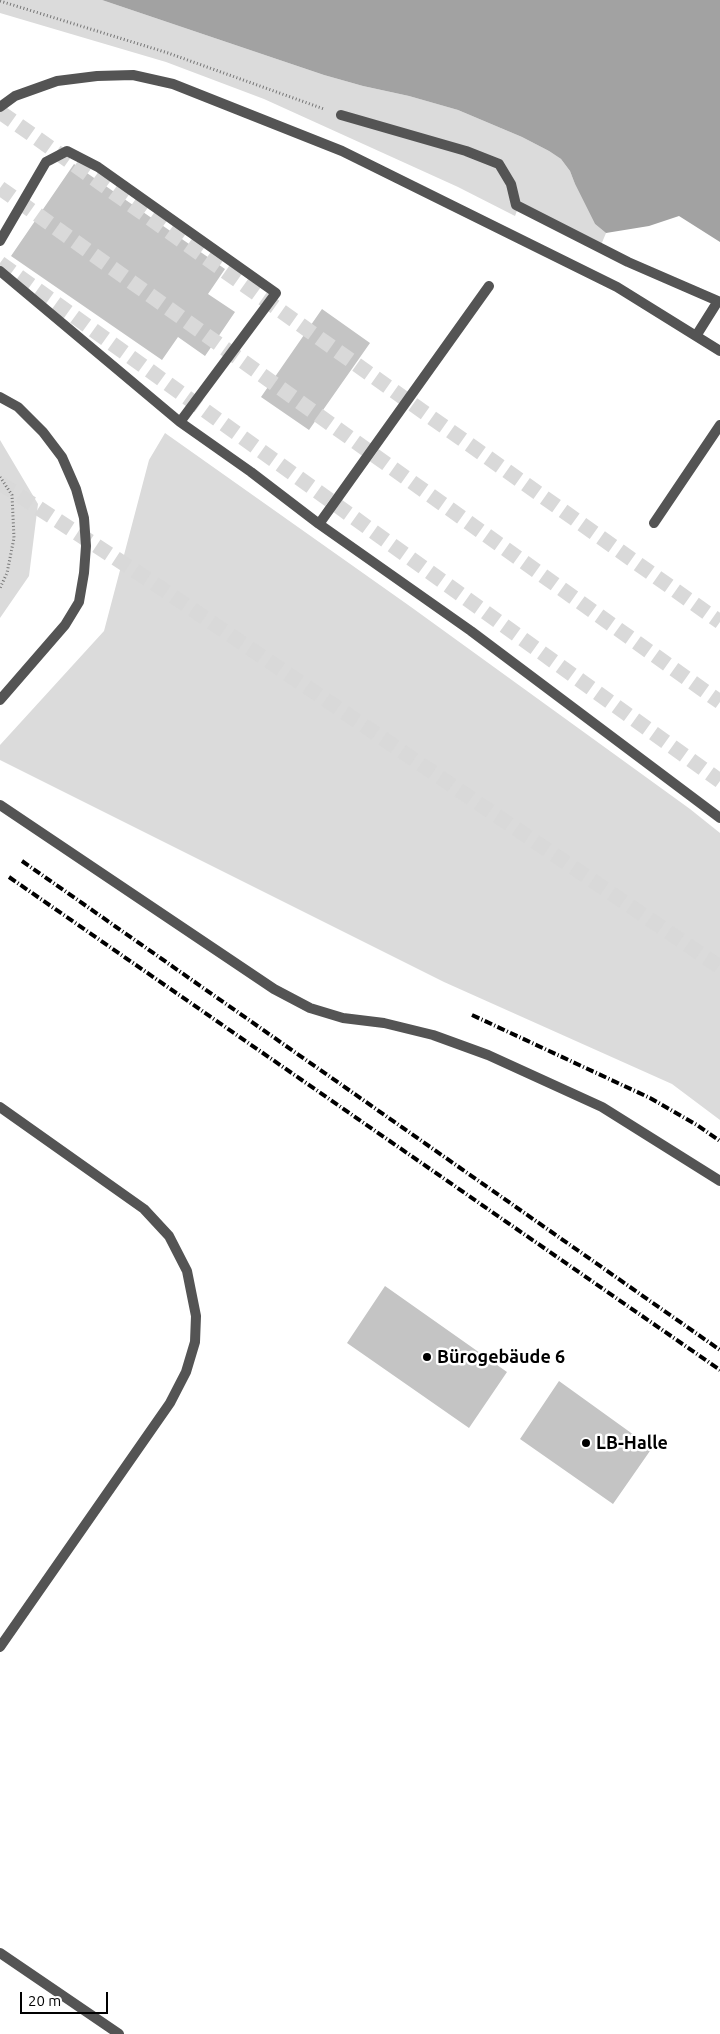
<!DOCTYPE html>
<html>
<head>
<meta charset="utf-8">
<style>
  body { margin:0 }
  #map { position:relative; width:720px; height:2034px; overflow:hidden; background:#fff; font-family:Ubuntu,sans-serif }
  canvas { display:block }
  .scale { position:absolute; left:20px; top:1992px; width:88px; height:22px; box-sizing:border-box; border:2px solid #000; border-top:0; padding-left:6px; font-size:15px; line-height:18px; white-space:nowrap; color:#000; -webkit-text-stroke:4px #fff; paint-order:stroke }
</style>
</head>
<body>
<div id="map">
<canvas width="720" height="2034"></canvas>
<div class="scale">20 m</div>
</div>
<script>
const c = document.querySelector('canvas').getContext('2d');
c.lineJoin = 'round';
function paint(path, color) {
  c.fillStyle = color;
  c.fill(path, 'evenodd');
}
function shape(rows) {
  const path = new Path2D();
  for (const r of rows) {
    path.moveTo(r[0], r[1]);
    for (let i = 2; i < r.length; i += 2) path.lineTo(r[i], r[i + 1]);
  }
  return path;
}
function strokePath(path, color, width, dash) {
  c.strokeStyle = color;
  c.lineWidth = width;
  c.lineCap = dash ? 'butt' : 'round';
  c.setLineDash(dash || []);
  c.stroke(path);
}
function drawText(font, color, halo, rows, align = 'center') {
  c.font = font + ' Ubuntu,sans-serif';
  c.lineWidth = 5;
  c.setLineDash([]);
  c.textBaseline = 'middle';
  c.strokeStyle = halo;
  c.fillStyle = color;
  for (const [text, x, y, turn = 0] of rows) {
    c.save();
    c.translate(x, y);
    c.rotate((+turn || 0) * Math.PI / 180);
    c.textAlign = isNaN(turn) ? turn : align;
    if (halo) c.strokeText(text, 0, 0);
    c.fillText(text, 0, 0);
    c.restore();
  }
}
paint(shape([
  [0,0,102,0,324,75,363,86,409,96,458,110,522,137,549,151,561,159,570,171,575,184,595,224,606,233,601,245,520,203,515,216,458,187,264,99,166,62,0,13],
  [165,433,411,607,690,809,720,833,720,1120,672,1084,444,982,0,760,0,745,104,631,149,460],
  [0,440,38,504,29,576,0,618]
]), '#dbdbdb');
paint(shape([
  [102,0,720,0,720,242,679,216,649,226,606,233,595,224,575,184,570,171,561,159,549,151,522,137,458,110,409,96,363,86,324,75]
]), '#a2a2a2');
paint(shape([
  [74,164,225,269,208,294,235,312,205,356,178,337,162,360,11,256],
  [322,309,370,343,309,430,261,397],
  [385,1286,507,1372,469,1428,347,1343],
  [559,1381,652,1448,613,1504,520,1439]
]), '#c4c4c4');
strokePath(shape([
  [0,112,720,622],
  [0,188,720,702],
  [0,263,720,781],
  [0,483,152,582,720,967]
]), '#d9d9d9', 15, [15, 8]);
strokePath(shape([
  [0,1,168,53,324,109],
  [0,477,12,495,14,538,7,573,0,588]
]), '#767676', 3, [1, 2.5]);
strokePath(shape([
  [0,107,15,96,57,81,97,76,133,75,173,84,342,151,617,287,720,351],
  [341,115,466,151,499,164,511,184,516,205,628,262,720,302],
  [0,241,46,162,67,151,98,167,276,293,180,422],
  [0,271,180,422,251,472,319,524,471,631,720,818],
  [696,336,718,301],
  [0,397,18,407,43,432,62,457,76,489,84,518,86,546,84,573,79,602,65,625,0,700],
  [654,523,720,425],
  [319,524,489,286],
  [0,805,274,989,310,1008,343,1018,384,1023,433,1035,488,1055,602,1107,720,1181],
  [0,1107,144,1209,169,1236,187,1271,196,1316,195,1342,186,1372,170,1403,0,1647],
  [0,1953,119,2034]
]), '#545454', 10);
strokePath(shape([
  [22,861,720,1350],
  [9,877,720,1370],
  [472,1015,650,1098,697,1125,720,1141]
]), '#000', 4, [8, 2.5, 1, 2.5]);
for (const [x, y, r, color] of [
  [427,1357,5,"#000"],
  [586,1443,5,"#000"]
]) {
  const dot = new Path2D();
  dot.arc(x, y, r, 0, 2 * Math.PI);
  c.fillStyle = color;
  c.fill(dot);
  strokePath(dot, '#fff', 2);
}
drawText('bold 18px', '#000', '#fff', [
  ["Bürogebäude 6",437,1357],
  ["LB-Halle",596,1443]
], 'left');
</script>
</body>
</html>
